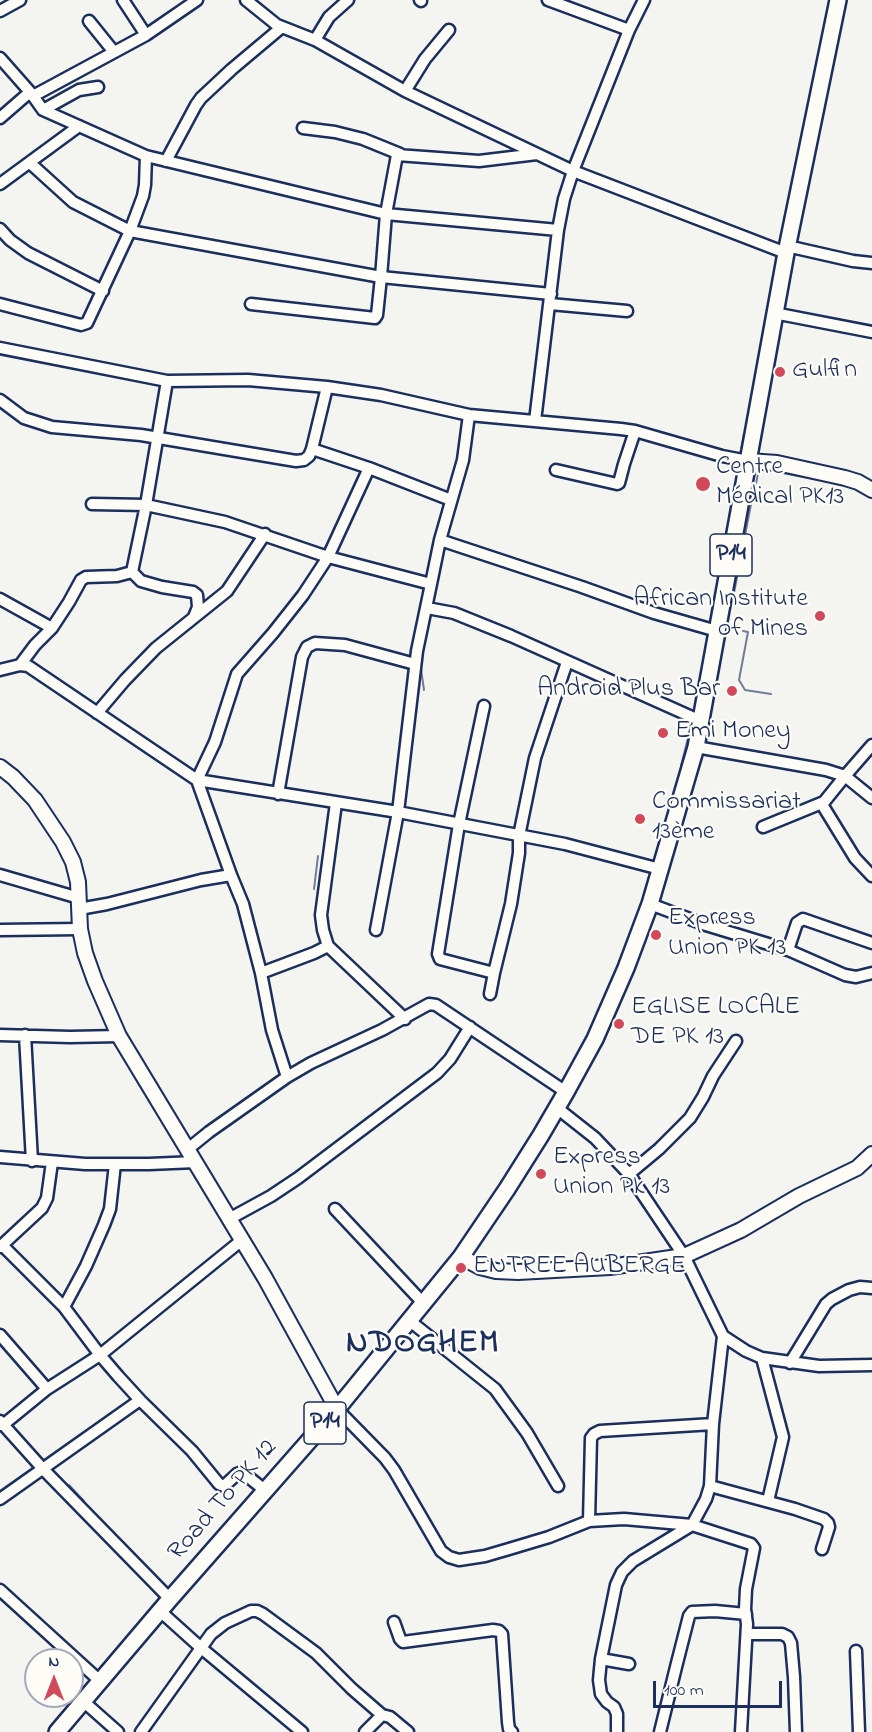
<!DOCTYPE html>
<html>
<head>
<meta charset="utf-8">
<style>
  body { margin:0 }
  #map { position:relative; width:872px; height:1732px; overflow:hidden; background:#f4f4f1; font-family:"Indie Flower",sans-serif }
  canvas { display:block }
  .north { position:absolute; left:24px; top:1648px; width:60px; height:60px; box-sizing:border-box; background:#fdfcf7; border:2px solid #a3aaba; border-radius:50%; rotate:0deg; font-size:16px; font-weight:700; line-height:24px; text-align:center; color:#1b2f5e }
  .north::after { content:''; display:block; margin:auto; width:21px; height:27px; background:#d1495b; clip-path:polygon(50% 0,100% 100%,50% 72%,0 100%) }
  .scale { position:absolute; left:653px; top:1681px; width:129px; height:27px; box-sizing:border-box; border:3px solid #1b2f5e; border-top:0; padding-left:8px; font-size:18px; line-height:21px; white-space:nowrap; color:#1b2f5e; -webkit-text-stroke:4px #fdfcf7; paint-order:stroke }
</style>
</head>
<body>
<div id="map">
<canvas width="872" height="1732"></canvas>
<div class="north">N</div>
<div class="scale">100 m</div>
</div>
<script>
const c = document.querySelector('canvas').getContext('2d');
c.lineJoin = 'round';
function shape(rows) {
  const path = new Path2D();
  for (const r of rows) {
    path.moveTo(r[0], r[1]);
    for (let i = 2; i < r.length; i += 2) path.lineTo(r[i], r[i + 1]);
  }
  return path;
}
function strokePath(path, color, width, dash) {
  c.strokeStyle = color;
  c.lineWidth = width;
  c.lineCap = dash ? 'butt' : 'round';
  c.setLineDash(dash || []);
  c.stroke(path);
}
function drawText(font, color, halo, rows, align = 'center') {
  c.font = font + ' "Indie Flower",sans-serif';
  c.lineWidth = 4.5;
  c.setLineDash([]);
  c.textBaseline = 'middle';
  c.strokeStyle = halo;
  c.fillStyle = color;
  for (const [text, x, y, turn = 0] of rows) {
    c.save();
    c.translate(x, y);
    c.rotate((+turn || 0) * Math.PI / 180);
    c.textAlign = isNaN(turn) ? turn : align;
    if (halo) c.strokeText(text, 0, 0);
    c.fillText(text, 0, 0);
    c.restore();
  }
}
strokePath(shape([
  [740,455,744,434],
  [777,472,846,485],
  [756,484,759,468,768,470],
  [733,598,752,499],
  [743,631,748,632,739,680,745,690,771,694],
  [420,662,424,690],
  [681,766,690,730,689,726,683,718],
  [314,889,318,856],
  [80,1362,93,1351],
  [322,1411,326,1403,324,1399],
  [69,1485,84,1501]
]), '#717c98', 2);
const street = shape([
  [123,0,146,35],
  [246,0,277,25,315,40,405,91,573,171,786,253],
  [420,0,421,1],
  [548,0,629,30],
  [0,11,20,0],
  [89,21,114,52],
  [315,40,329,17,348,0],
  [0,58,30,92],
  [405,91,425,59,449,30],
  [33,96,43,110,146,156,386,214,558,230],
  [43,110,79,90,98,87],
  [0,118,30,92,33,96,146,35,197,0],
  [303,128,335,132,363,139,400,154],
  [166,161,196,105,201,98,232,69,282,27],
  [30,163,73,202,130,231,381,277,551,294],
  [0,184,79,126],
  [0,229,10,240,28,253,103,291],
  [787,246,853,261,872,263],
  [0,304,81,325,87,323,130,231,143,196,145,185,146,156],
  [251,304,375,318,377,315,381,277,386,214,397,155,479,161,537,154],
  [550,304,627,311],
  [774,313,872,332],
  [0,348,167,381,248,380,327,387,381,395,469,415,621,429,635,431,722,456,748,461],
  [0,400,24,418,52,427,141,435,296,461,304,460,309,456,312,449,327,387],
  [535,421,558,230,564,199,573,171,629,30,644,0],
  [312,449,369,468,451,500],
  [556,470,617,484,619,483,624,464,635,431],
  [92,504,146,505,225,522,328,557,431,584,440,540,463,460,469,415],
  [440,540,582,587,654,613,717,631],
  [132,572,146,505,167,381],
  [132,572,141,581,162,587,193,592,197,595,198,607,194,617],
  [0,599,52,628],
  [427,608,454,613,511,636,701,721],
  [20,665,35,645,52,628,69,602,81,580,86,577,117,576,132,572],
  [0,670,20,665,28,666,197,780,398,812,565,844,660,869],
  [484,706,459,824,438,954,440,959,494,973,490,994],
  [97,713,125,680,156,648,227,591,265,534],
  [872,745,845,776,824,802,823,806,855,858,872,876],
  [696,747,826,770,845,776,872,798],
  [278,794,302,657,307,647,315,643,345,645,415,664],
  [763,827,824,802],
  [0,875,79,898],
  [231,875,197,780,215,742,237,674,273,633,303,595,328,557,369,468],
  [650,904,706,925,788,950,845,975,856,977,872,973],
  [79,909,107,904,201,880,231,875,243,904,261,973,272,1030,287,1077],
  [0,930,80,929],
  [376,930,398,812,417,651,431,584],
  [328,946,405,1019],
  [788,950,797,923,803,919,872,943],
  [261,973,314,953,328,946,323,930,321,915,336,803],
  [494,973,511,904,519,853,519,836,535,758,567,662],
  [0,1035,70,1037,119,1036],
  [25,1035,32,1161],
  [557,1108,595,1138,629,1174,684,1256,723,1336,746,1351,762,1358,819,1366,872,1365],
  [188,1149,209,1132,287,1077,311,1063,382,1030,429,1004,436,1005,566,1092],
  [0,1157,85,1164,149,1164,196,1162],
  [629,1174,659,1149,690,1118,703,1097,713,1076,736,1041],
  [335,1209,424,1304],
  [229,1219,271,1196,298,1178,437,1073,450,1059,470,1027],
  [2,1245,64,1307,100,1355,118,1376,140,1400,192,1451,219,1484,224,1486,237,1474,242,1472,266,1491],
  [0,1247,42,1208,47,1198,52,1162],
  [64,1307,86,1266,104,1225,110,1209,115,1164],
  [410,1321,495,1389,527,1433,558,1486],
  [0,1335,47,1389],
  [723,1336,713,1424,710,1486,706,1499,692,1525,751,1544,754,1548,746,1589,745,1609,747,1624,741,1732],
  [762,1358,783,1437,768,1501],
  [790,1363,826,1304,832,1299,849,1290,860,1287,872,1288],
  [337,1409,385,1458,394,1470,441,1551,449,1557,459,1560,485,1556,509,1549,549,1537,589,1521,591,1438,594,1434,600,1431,713,1424],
  [0,1421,43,1469,170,1599],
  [0,1425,3,1425,47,1389,100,1355,242,1240],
  [710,1486,795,1509,824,1519,828,1523,829,1527,822,1549],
  [0,1499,140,1400],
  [589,1521,624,1519,692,1525,633,1561,622,1572,616,1585,601,1659,599,1680,601,1694,607,1702,614,1707,617,1714,617,1732],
  [0,1590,100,1681],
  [160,1611,200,1647,302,1732],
  [394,1622,400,1639,403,1642,493,1630,499,1631,502,1634,508,1722,509,1729,512,1732],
  [747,1634,782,1634,788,1637,791,1643,794,1677,796,1732],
  [856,1651,859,1732],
  [601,1659,629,1664],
  [83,1701,118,1732],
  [141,1732,211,1634,225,1623,251,1611,257,1611,263,1614,316,1653,352,1689,382,1715],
  [365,1732,382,1715,390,1717,408,1732],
  [660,1732,676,1667,689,1616,692,1612,715,1611,746,1614]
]);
const secondary = shape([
  [748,461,777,463,845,478,858,482,872,490],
  [0,767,13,777,35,800,63,842,73,862,78,882,80,929,85,953,95,981,119,1036,265,1278,337,1409],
  [461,1257,480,1267,496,1271,518,1272,610,1267,684,1256,741,1230,799,1196,857,1168,872,1154]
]);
const primary = shape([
  [57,1732,170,1599,337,1409,461,1257,507,1189,541,1135,566,1092,595,1039,626,968,650,904,696,747,786,253,838,0]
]);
strokePath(street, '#1b2f5e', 15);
strokePath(secondary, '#1b2f5e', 18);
strokePath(primary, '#1b2f5e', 20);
strokePath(street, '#fdfcf7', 10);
strokePath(secondary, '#fdfcf7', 14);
strokePath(primary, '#fdfcf7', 15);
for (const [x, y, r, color] of [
  [780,372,6,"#d1495b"],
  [703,484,8,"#d1495b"],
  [820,616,6,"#d1495b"],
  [732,691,6,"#d1495b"],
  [663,733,6,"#d1495b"],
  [640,819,6,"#d1495b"],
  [656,935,6,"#d1495b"],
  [619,1024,6,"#d1495b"],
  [541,1174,6,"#d1495b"],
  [461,1268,6,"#d1495b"]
]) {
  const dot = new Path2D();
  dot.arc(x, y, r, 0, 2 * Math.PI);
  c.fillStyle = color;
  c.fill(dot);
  strokePath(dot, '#fdfcf7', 2);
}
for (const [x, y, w] of [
  [731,555,42],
  [325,1423,42]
]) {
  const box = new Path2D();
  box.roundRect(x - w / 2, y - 21, w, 42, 4.5);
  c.fillStyle = '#fdfcf7';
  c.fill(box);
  strokePath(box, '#1b2f5e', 1.5);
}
drawText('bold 24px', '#1b2f5e', null, [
  ["P14",731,555],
  ["P14",325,1423]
]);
drawText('26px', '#1b2f5e', '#fdfcf7', [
  ["Gulfin",792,372],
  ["Centre",716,469],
  ["Médical PK13",716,499],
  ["African Institute",808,601,"right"],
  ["of Mines",808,631,"right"],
  ["Android Plus Bar",720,691,"right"],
  ["Emi Money",675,733],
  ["Commissariat",652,804],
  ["13ème",652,834],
  ["Express",668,920],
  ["Union PK 13",668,950],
  ["EGLISE LOCALE",631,1009],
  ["DE PK 13",631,1039],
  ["Express",553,1159],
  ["Union Pk 13",553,1189],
  ["ENTREE AUBERGE",473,1268]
], 'left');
drawText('26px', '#1b2f5e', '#fdfcf7', [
  ["Road To PK 12",224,1501,-49]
]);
c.letterSpacing = '1.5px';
drawText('bold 32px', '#1b2f5e', '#fdfcf7', [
  ["NDOGHEM",423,1346]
]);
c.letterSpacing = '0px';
</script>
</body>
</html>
